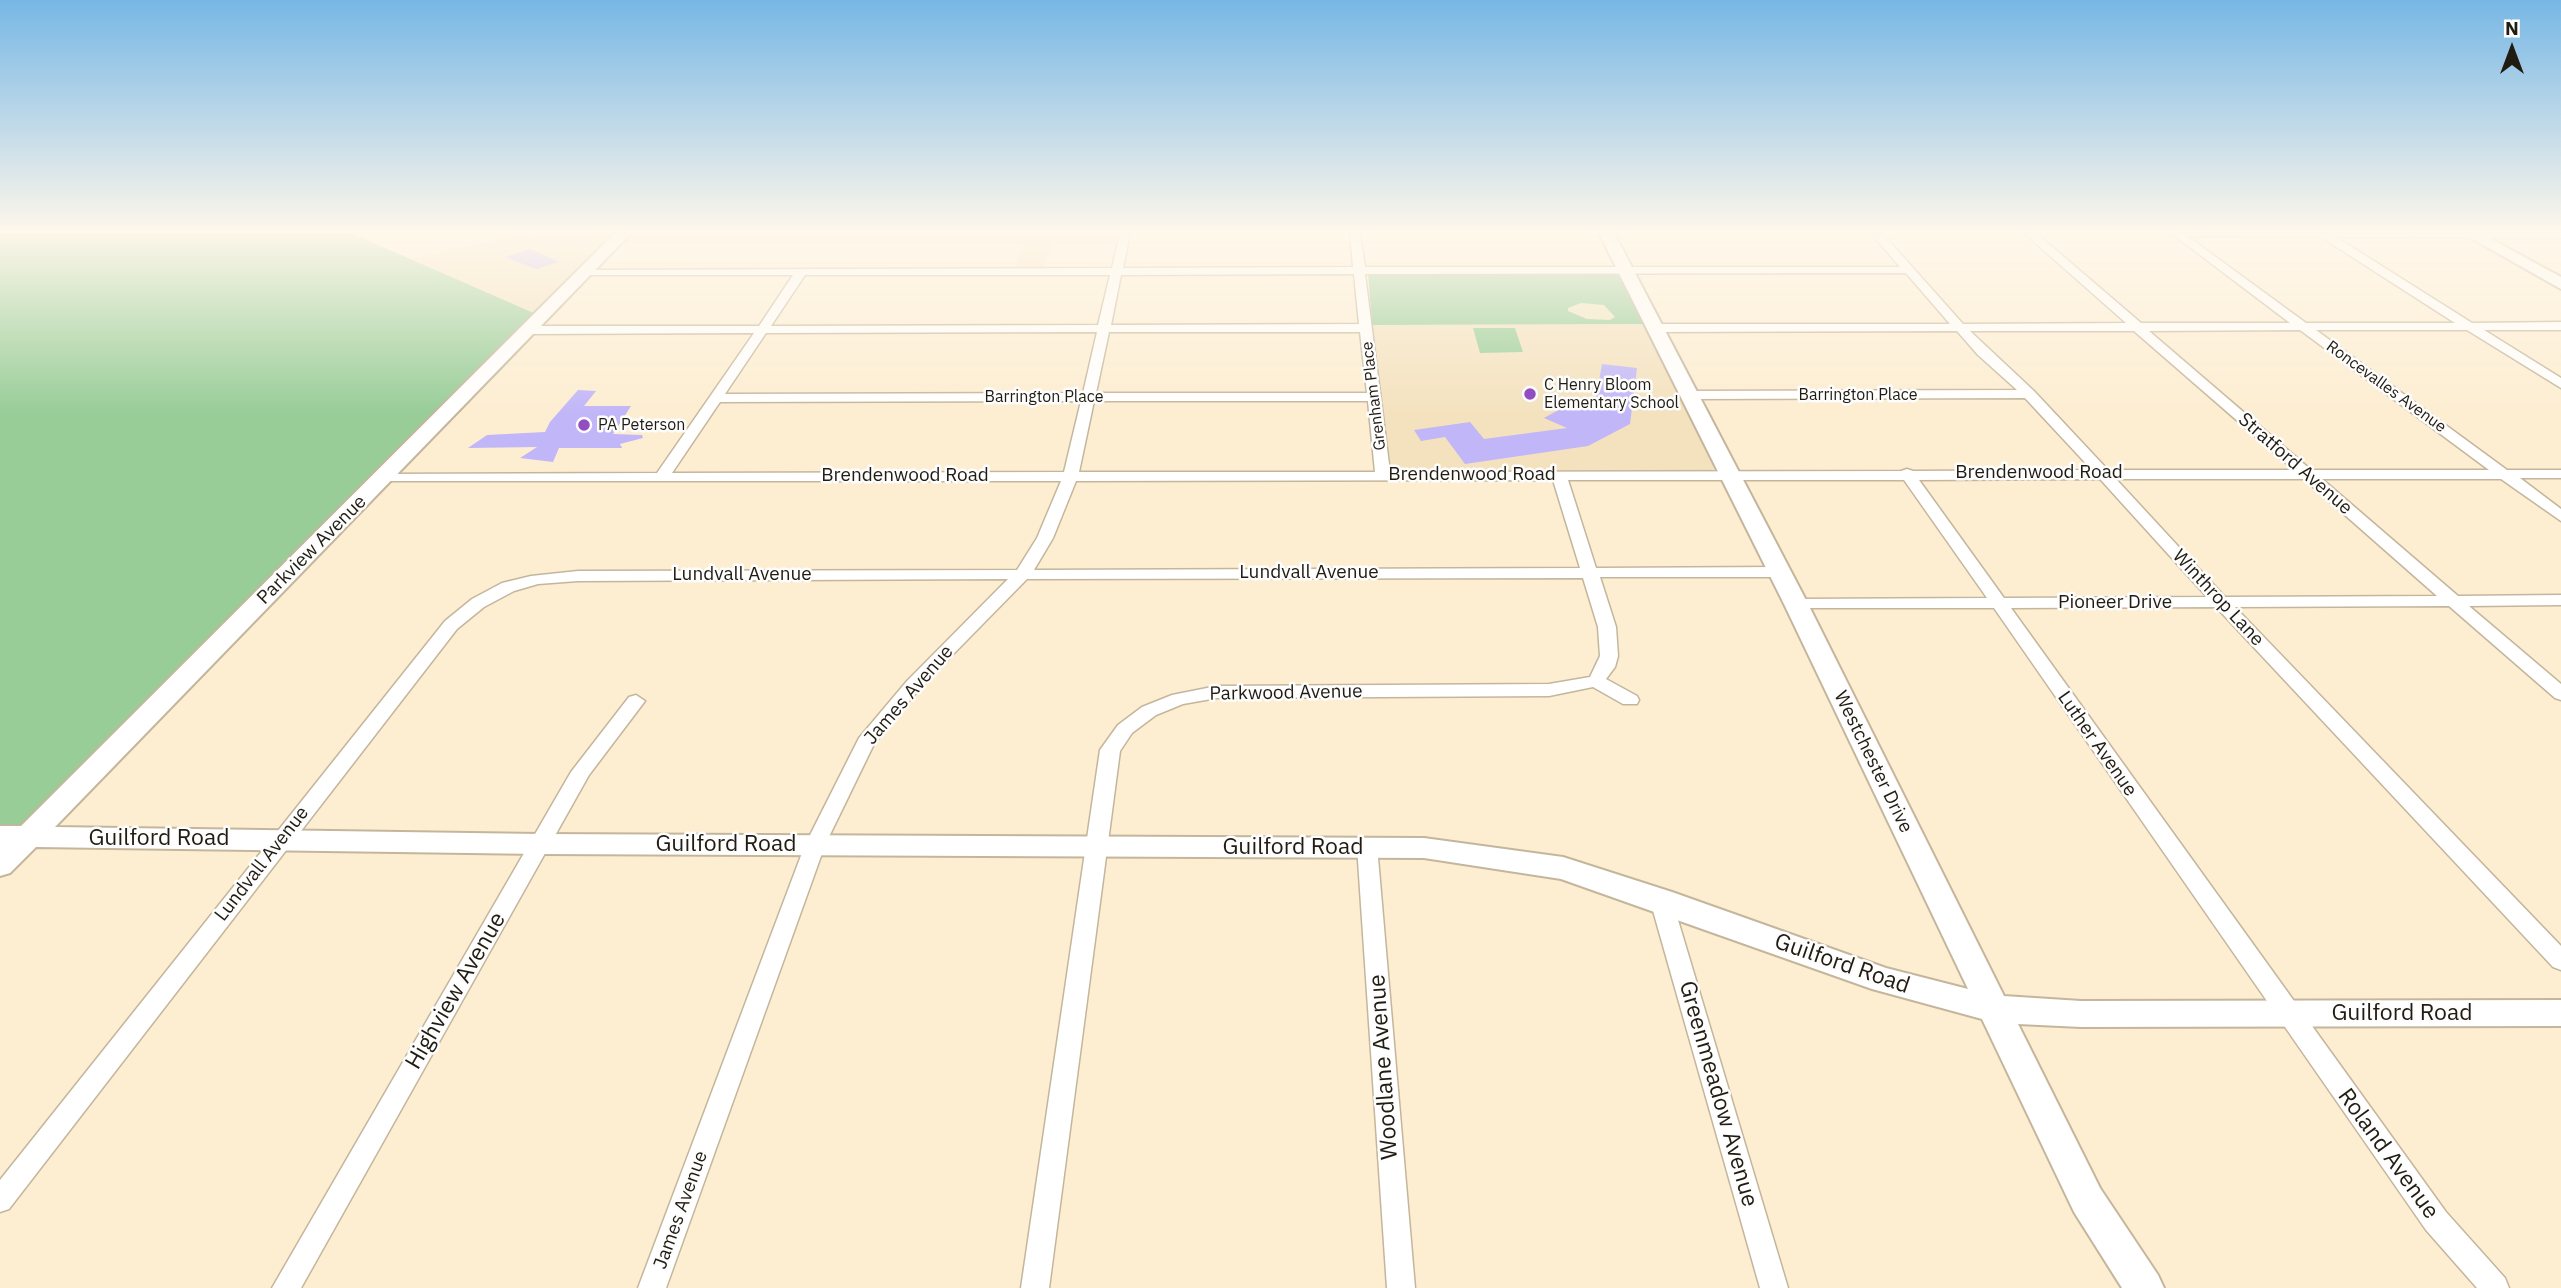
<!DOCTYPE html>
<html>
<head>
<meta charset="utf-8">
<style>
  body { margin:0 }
  #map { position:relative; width:2561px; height:1288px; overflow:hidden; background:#fdeed2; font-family:"IBM Plex Sans",sans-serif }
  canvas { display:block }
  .north { position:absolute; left:2477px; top:14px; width:70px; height:70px; -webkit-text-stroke:5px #fdfdfd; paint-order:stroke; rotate:0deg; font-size:19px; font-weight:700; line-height:28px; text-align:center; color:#211c12 }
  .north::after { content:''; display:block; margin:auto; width:24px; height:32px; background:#211c12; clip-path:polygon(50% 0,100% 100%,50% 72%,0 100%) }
</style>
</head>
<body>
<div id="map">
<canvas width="2561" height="1288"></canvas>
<div class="north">N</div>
</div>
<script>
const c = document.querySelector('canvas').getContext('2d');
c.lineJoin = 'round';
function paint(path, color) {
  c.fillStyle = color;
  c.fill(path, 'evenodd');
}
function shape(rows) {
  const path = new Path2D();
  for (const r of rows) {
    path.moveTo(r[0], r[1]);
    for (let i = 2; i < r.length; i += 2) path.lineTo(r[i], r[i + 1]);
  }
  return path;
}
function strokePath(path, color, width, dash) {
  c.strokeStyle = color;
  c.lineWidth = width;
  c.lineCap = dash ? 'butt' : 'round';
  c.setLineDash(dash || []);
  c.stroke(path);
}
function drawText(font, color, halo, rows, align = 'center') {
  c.font = font + ' "IBM Plex Sans",sans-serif';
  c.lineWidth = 5;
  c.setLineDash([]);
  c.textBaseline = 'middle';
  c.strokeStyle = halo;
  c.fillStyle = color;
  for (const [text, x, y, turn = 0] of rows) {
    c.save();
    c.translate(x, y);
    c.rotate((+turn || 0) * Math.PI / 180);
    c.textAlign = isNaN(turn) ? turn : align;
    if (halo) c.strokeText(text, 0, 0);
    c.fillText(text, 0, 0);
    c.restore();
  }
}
paint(shape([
  [631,233,1119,233,1116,244,1052,244,1043,268,1015,268,1024,243,621,243],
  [614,234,536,314,411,259,514,235],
  [1645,324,1714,468,1712,470,1399,470,1391,467,1372,325]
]), '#f4e2bf');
paint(shape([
  [0,233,351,233,536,314,32,829,0,828],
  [1616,272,1645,324,1372,325,1368,273],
  [1473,328,1515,328,1523,352,1480,353]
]), '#98cd98');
paint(shape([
  [1581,303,1604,305,1615,317,1610,320,1587,319,1568,311,1568,308]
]), '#f0e6c1');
paint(shape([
  [530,249,559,262,536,269,505,257],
  [1602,364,1637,368,1630,424,1588,446,1465,464,1445,437,1421,441,1414,430,1470,422,1484,439,1567,428,1544,418,1573,402,1594,410],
  [578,390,596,391,584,406,631,406,613,434,642,435,643,438,620,444,622,448,559,448,553,462,520,458,537,447,468,448,487,435,545,432,550,422]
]), '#c1b6f8');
const street = shape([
  [1120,233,1130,233,1123,268,1353,267,1350,233,1360,233,1365,267,1900,267,1871,233,1882,233,1963,324,2126,323,2024,233,2036,233,2141,323,2290,323,2171,233,2561,233,2561,238,2336,237,2472,323,2561,322,2561,330,2484,330,2561,378,2561,388,2467,330,2316,330,2507,470,2561,470,2561,478,2520,478,2561,509,2561,521,2501,479,2322,479,2458,596,2561,595,2561,605,2469,606,2561,684,2561,700,2555,698,2449,606,2235,607,2561,946,2561,970,2553,967,2216,607,2011,608,2446,1212,2505,1278,2509,1288,2477,1288,2426,1230,1994,608,1790,608,1788,604,1796,599,1987,598,1904,480,1568,480,1596,568,1777,567,1785,572,1777,577,1600,577,1616,627,1618,656,1615,667,1606,679,1637,696,1639,700,1637,704,1623,704,1593,687,1549,696,1217,698,1183,704,1156,715,1132,733,1120,751,1049,1288,1021,1288,1100,750,1118,725,1142,707,1172,695,1217,686,1549,684,1590,677,1600,656,1598,627,1583,578,1027,579,919,689,874,744,825,845,666,1288,638,1288,805,845,859,738,907,681,1008,579,578,581,538,584,514,591,484,607,457,629,9,1209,0,1212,0,1180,445,621,472,599,502,583,531,576,578,571,1017,570,1037,538,1061,481,378,481,376,478,378,475,383,474,657,473,754,333,529,334,523,330,529,326,759,326,793,275,586,275,582,274,582,270,1112,268,1120,233],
  [2187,236,2321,237,2455,323,2306,323,2187,236],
  [1906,273,1950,324,1653,324,1647,328,1653,332,1957,331,1978,355,2017,390,1687,391,1680,395,1687,399,2025,398,2092,470,1913,471,1907,469,1901,471,1390,472,1365,274,1906,273],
  [1354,274,1359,324,1111,325,1121,275,1354,274],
  [805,275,1110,275,1098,325,771,326,805,275],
  [2300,330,2489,470,2311,470,2149,331,2300,330],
  [1970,331,2134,331,2294,470,2108,470,2034,391,1970,331],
  [1097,332,1083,393,725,394,766,333,1097,332],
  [1109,332,1360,332,1367,393,1096,393,1109,332],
  [1081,401,1064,472,672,473,720,402,1081,401],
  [1094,401,1368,401,1375,472,1079,472,1094,401],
  [2100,479,2207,597,2004,598,1919,480,2100,479],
  [2116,479,2304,479,2437,596,2225,597,2116,479],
  [1553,480,1580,568,1034,570,1053,538,1076,481,1553,480],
  [636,695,645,701,589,775,301,1288,272,1288,571,772,629,697,636,695],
  [1367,839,1374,841,1377,846,1415,1288,1387,1288,1357,846,1360,841,1367,839],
  [1661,892,1669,894,1672,900,1788,1288,1760,1288,1650,900,1653,894,1661,892]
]);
const secondary = shape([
  [615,233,631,233,55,827,540,834,1424,838,1563,857,1672,892,1886,968,1968,989,1784,604,1599,233,1614,233,1808,604,2004,996,2081,1001,2561,1000,2561,1026,2081,1027,2018,1024,2100,1188,2158,1275,2164,1288,2122,1288,2074,1212,1982,1019,1872,989,1561,879,1424,858,540,854,36,847,10,873,0,876,0,826,21,826,615,233],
  [2462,233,2480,233,2561,277,2561,289,2462,233]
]);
strokePath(street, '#c4b69c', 3);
strokePath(secondary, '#c4b69c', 4);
paint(street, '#fff');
paint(secondary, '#fff');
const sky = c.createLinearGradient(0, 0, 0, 413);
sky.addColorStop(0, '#77b7e5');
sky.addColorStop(0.56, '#fef7eb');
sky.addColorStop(1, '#fef7eb00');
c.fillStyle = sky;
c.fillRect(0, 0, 2561, 413);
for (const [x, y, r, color] of [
  [1530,394,7,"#924dc1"],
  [584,425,7,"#924dc1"]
]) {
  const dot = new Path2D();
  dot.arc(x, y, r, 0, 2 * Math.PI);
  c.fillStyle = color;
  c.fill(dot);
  strokePath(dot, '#fdfdfd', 2.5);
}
drawText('16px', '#211c12', '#fdfdfd', [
  ["C Henry Bloom",1544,385],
  ["Elementary School",1544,403],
  ["PA Peterson",598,425]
], 'left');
drawText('16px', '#211c12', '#fdfdfd', [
  ["Roncevalles Avenue",2386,387,36],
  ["Barrington Place",1858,395],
  ["Grenham Place",1374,396,-97],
  ["Barrington Place",1044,397]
]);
drawText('19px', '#211c12', '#fdfdfd', [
  ["Stratford Avenue",2295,464,41],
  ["Brendenwood Road",2039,473],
  ["Brendenwood Road",1472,475],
  ["Brendenwood Road",905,476],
  ["Parkview Avenue",312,550,-45],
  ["Lundvall Avenue",1309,573],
  ["Lundvall Avenue",742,575],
  ["Winthrop Lane",2218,598,47],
  ["Pioneer Drive",2115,603],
  ["Parkwood Avenue",1286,693,-1],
  ["James Avenue",909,695,-49],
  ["Luther Avenue",2097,744,55],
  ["Westchester Drive",1873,762,64],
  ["Lundvall Avenue",262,864,-52],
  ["James Avenue",681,1210,-70]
]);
drawText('23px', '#211c12', '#fdfdfd', [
  ["Guilford Road",159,838],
  ["Guilford Road",726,844],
  ["Guilford Road",1293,847],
  ["Guilford Road",1842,964,19],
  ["Highview Avenue",456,991,-60],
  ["Guilford Road",2402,1013],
  ["Woodlane Avenue",1384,1067,-94],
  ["Greenmeadow Avenue",1718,1094,74],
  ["Roland Avenue",2388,1154,54]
]);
</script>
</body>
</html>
